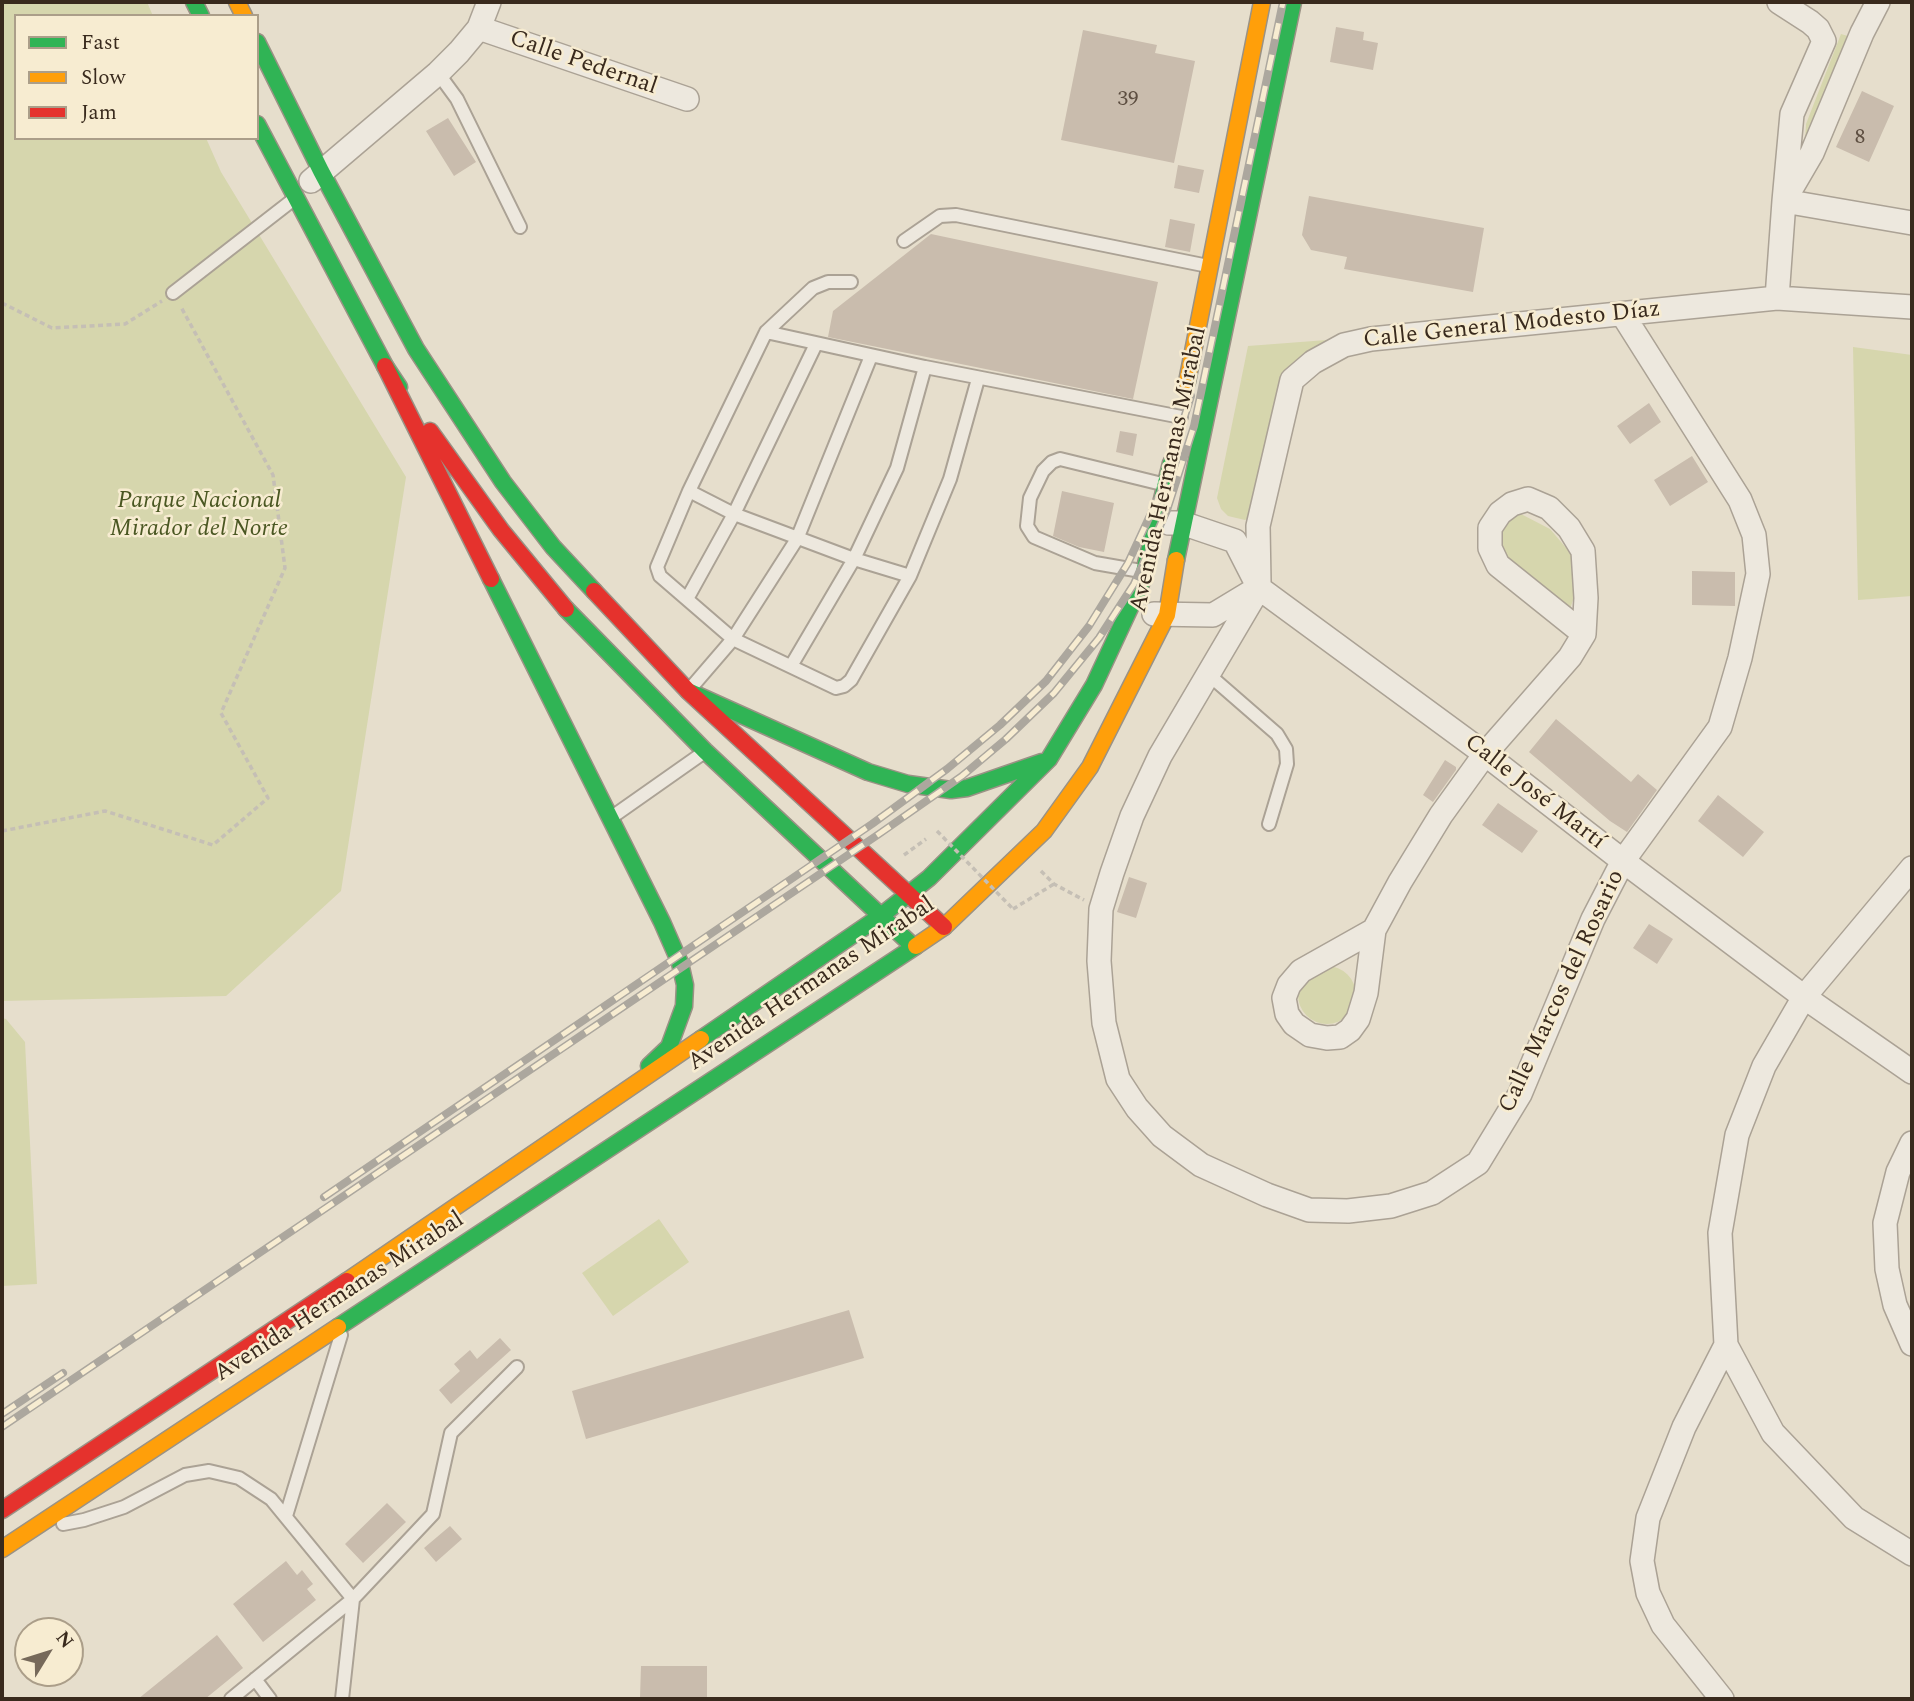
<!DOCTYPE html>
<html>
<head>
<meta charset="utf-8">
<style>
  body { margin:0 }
  #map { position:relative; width:1914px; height:1701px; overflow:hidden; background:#e6decc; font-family:Spectral,serif }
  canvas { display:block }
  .frame { position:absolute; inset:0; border:4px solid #392a1d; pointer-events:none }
  .legend { position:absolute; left:14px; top:14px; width:245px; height:126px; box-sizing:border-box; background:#f7ecd1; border:2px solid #ab9e89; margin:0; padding:9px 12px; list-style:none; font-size:21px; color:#392a1d }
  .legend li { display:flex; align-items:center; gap:14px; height:35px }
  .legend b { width:35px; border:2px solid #ab9e89 }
  .north { position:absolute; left:14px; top:1617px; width:70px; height:70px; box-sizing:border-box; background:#f7ecd1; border:2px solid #ab9e89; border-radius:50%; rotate:52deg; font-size:19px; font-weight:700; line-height:28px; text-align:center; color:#392a1d }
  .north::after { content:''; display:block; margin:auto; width:24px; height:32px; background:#76695a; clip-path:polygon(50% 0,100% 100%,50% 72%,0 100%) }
</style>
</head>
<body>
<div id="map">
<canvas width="1914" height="1701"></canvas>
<div class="frame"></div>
<ul class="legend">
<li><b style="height:9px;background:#30b455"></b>Fast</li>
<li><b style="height:9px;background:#ff9f0a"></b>Slow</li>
<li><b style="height:9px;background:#e5322d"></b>Jam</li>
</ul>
<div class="north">N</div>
</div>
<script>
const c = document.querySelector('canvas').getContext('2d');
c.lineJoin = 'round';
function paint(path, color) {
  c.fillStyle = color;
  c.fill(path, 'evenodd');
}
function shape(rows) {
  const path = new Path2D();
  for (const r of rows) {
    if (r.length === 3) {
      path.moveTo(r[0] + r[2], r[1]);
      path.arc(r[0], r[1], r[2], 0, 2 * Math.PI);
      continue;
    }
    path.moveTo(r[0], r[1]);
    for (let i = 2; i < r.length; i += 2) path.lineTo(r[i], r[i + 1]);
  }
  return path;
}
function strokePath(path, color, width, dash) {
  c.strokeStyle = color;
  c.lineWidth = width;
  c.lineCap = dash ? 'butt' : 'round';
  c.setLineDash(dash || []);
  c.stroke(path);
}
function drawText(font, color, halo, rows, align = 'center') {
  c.font = font + ' Spectral,serif';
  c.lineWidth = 5;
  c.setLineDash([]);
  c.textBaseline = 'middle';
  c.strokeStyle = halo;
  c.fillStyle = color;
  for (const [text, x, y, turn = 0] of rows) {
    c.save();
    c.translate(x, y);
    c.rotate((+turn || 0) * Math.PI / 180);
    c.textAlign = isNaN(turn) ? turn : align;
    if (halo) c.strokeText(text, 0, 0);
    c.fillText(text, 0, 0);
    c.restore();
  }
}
paint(shape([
  [2,2,147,2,153,16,16,16,16,138,206,138,221,172,406,477,341,891,226,996,2,1001],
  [1841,34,1865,41,1804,160,1806,124],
  [1340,339,1313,355,1254,516,1245,520,1228,516,1221,509,1217,498,1248,346],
  [1853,347,1912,355,1912,596,1858,600],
  [1519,513,1550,529,1573,556,1576,591,1569,612,1500,555,1501,529],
  [1327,995,29],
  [2,1018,6,1019,25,1042,37,1284,2,1286],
  [659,1219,689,1262,613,1316,582,1273]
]), '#d6d6ad');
paint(shape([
  [1336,27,1364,32,1363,40,1378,43,1373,70,1330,62],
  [1083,30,1157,45,1155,53,1195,61,1174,163,1061,140],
  [1862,91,1894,106,1869,162,1836,147],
  [448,118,476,162,454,176,426,131],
  [1178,165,1204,170,1199,193,1174,188],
  [1309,196,1484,228,1473,292,1344,269,1347,257,1311,250,1302,235],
  [1170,219,1195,224,1190,252,1165,247],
  [931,234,1158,282,1133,399,828,337,833,311],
  [1649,403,1661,422,1630,444,1617,426],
  [1120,431,1137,434,1133,456,1116,452],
  [1692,456,1708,482,1670,506,1654,480],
  [1062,491,1114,503,1104,552,1079,547,1053,536],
  [1692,571,1735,572,1735,606,1692,605],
  [1556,719,1631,782,1638,774,1657,790,1627,832,1610,821,1529,752],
  [1445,760,1456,767,1456,770,1433,802,1423,795],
  [1718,795,1764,832,1743,857,1698,821],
  [1498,803,1538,831,1522,853,1482,825],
  [1129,877,1147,883,1136,918,1117,912],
  [1649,924,1673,939,1657,964,1633,948],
  [849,1310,864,1358,586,1439,572,1391],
  [500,1338,511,1350,451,1404,439,1390,460,1371,454,1364,470,1350,477,1359],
  [387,1503,406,1522,363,1563,345,1544],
  [450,1526,462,1539,436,1562,424,1548],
  [286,1561,297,1575,302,1570,313,1584,307,1589,316,1600,263,1642,233,1604],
  [217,1635,243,1668,205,1699,138,1699],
  [641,1666,707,1666,707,1698,640,1698]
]), '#c9bcad');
const lane = shape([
  [438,73,457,99,520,227],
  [904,241,940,216,956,215,1208,266],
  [173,293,294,199],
  [766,332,813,288,828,282,851,282],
  [871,356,797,539,733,639,836,688,844,686,851,680,910,576],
  [689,491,734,514,816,344],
  [1141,571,1095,563,1034,537,1027,526,1030,498,1043,471,1052,462,1060,459,1162,484],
  [687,599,734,514,854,559,910,576,950,479,978,379],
  [791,666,854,559,897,468,925,367,1181,417],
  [1208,674,1277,734,1286,749,1287,764,1269,824],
  [690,689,733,639,660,576,657,567,689,491,766,332,925,367],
  [612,817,703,753],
  [286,1516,341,1335],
  [63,1524,84,1520,124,1507,185,1475,209,1471,239,1478,271,1499,353,1599,433,1514,451,1433,517,1367],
  [255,1679,270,1699],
  [231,1699,353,1599],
  [342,1699,353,1599]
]);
const street = shape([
  [1779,2,1810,22,1818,29,1824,41,1792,114,1784,201,1912,223],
  [479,28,687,99],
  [311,181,438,73,459,52,479,28,489,2],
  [1777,298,1784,201,1812,153,1862,33,1878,2],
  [1169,523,1182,523,1235,541,1259,588,1485,754,1623,861,1804,997,1912,1072],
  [1259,582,1258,526,1292,380,1313,362,1344,345,1371,339,1777,298,1912,307],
  [1259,588,1160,756,1132,816,1112,873,1101,909,1099,961,1104,1023,1118,1079,1137,1108,1162,1136,1201,1165,1267,1195,1309,1210,1348,1211,1391,1206,1432,1193,1478,1163,1520,1094,1593,919,1623,861,1720,727,1740,658,1758,574,1754,535,1740,500,1623,315],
  [1154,614,1213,615,1256,589],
  [1912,868,1804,997,1764,1066,1737,1135,1720,1233,1726,1345,1773,1433,1854,1518,1912,1554],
  [1374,930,1301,971,1289,985,1284,998,1287,1014,1294,1024,1310,1035,1327,1038,1340,1037,1350,1030,1358,1019,1366,993,1374,930,1400,882,1441,815,1485,754,1570,657,1584,634,1586,598,1583,551,1569,528,1549,508,1528,499,1512,504,1500,513,1490,528,1490,548,1498,565,1584,634],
  [1912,1143,1898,1172,1885,1223,1887,1269,1895,1305,1912,1344],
  [1722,1699,1663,1625,1648,1593,1642,1561,1648,1518,1684,1427,1726,1345]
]);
const fast = shape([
  [194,2,201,16],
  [257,42,321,171,416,349,503,482,553,547,594,591],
  [257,124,385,366,399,387],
  [1176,560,1293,2],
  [491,579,662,922,680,963,685,985,684,1006,669,1047,649,1066],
  [566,609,705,751,914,947],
  [688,691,868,772,908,784,951,790,967,788,1042,762],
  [701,1039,882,915,929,878,1049,759,1094,685,1141,584,1171,463],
  [338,1327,916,946]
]);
const slow = shape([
  [237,2,244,16],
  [1187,382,1262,2],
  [916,946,944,927,1044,831,1090,767,1167,615,1176,560],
  [347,1281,701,1039],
  [2,1549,338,1327]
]);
const jam = shape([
  [385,366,491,579],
  [430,431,501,530,566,609],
  [594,591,688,691,944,927],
  [2,1510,347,1281]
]);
strokePath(lane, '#aba295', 16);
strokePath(street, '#aba295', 26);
strokePath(fast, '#9a9285', 19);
strokePath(slow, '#9a9285', 19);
strokePath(jam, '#9a9285', 19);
strokePath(shape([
  [2,303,52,328,125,324,162,301],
  [2,831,105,811,213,845,268,798,221,713,285,568,273,475,181,307],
  [904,855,926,839],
  [1041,871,1054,884,1084,900],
  [1013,909,1054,884]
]), '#c5bfb5', 3.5, [5, 3.5]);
strokePath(lane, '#ede8de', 12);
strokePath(street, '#ede8de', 23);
strokePath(fast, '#30b455', 16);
strokePath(slow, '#ff9f0a', 16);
strokePath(jam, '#e5322d', 16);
const rail = shape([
  [324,1197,872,824,947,769,1000,725,1046,681,1089,626,1128,563,1160,494,1191,396],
  [2,1414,63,1373],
  [2,1427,879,834,962,776,1006,739,1054,693,1099,638,1134,584,1167,510,1194,426,1283,2]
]);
strokePath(rail, '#aca79e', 8);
strokePath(rail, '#f7ecd1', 5, [16]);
strokePath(shape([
  [937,831,1013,909]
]), '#c5bfb5', 3.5, [5, 3.5]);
drawText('21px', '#5d4e41', null, [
  ["39",1128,101],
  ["8",1860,139]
]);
drawText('24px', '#392a1d', '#f7ecd1', [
  ["Calle Pedernal",583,64,19],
  ["Calle General Modesto Díaz",1512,326,-6],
  ["Avenida Hermanas Mirabal",1170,470,-78],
  ["Calle José Martí",1534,793,38],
  ["Avenida Hermanas Mirabal",812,985,-34],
  ["Calle Marcos del Rosario",1563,992,-65],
  ["Avenida Hermanas Mirabal",340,1298,-33]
]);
drawText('italic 24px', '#4a5722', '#f7ecd1', [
  ["Parque Nacional",199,502],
  ["Mirador del Norte",199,530]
]);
</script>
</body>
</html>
